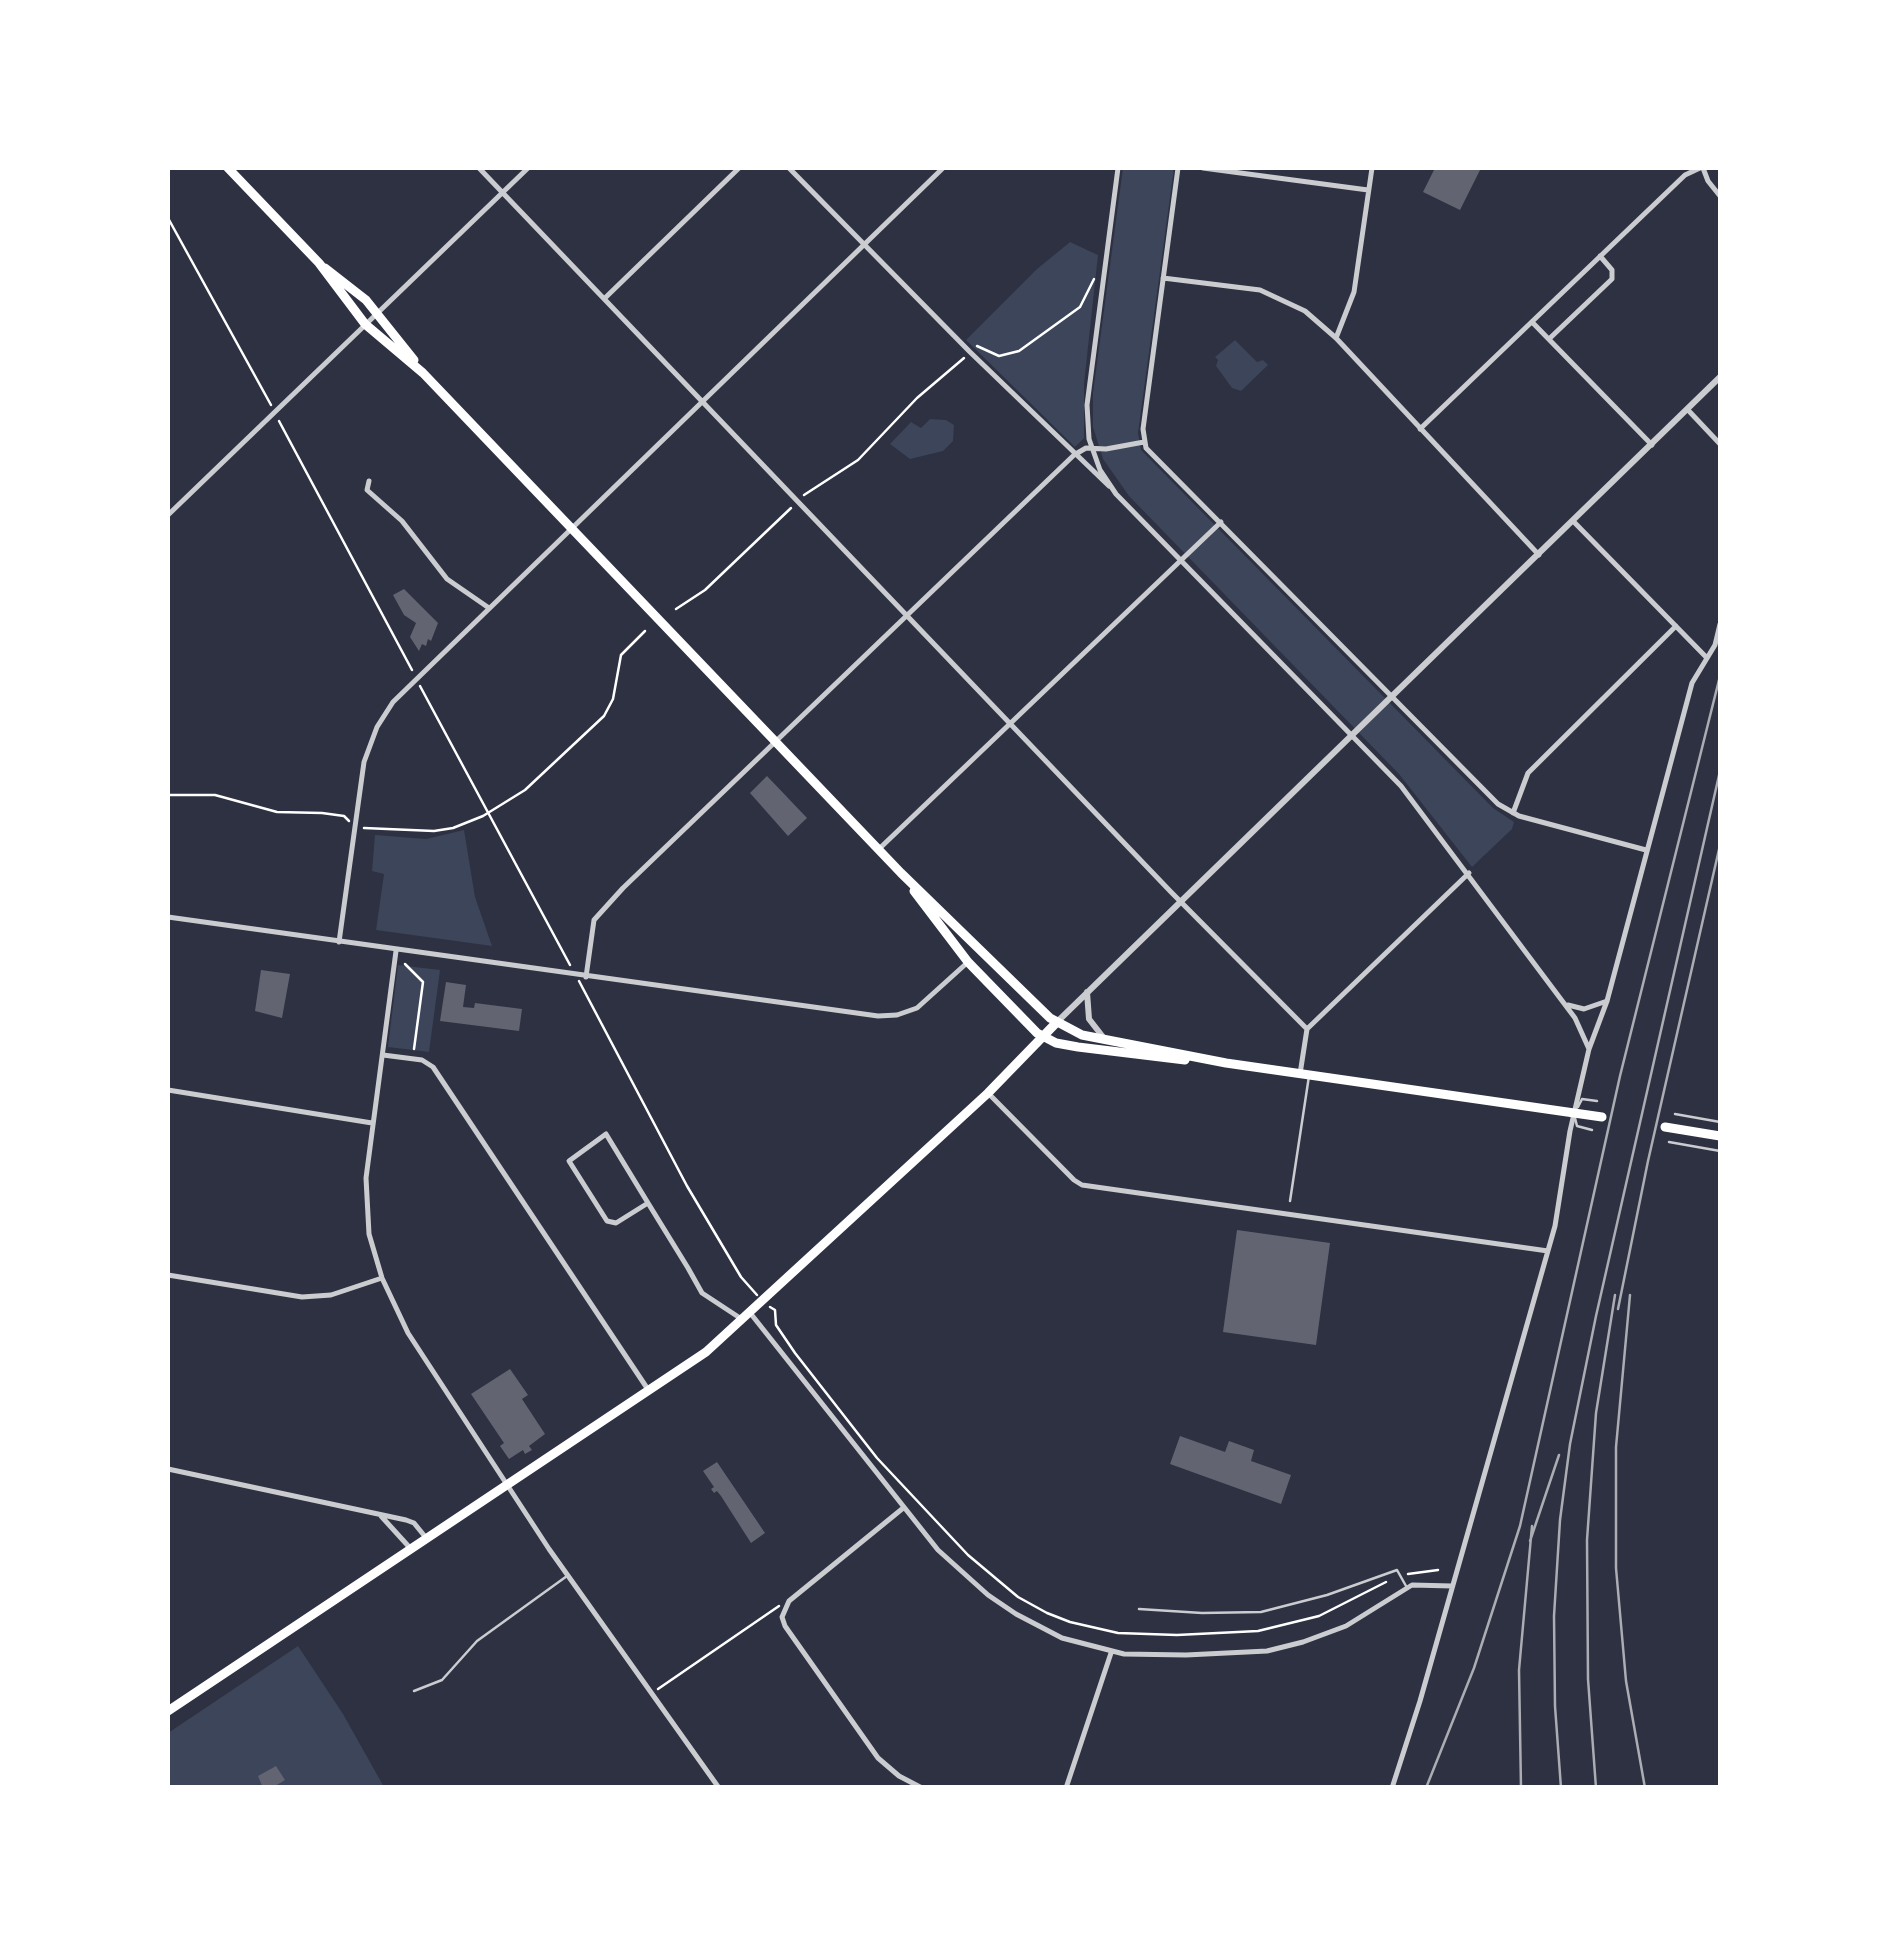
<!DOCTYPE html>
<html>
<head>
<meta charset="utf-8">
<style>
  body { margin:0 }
  #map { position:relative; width:1888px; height:1955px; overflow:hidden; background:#2d3142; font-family:Raleway,sans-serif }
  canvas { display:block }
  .frame { position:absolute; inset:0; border:170px solid #fff; pointer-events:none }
</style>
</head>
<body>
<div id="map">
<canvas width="1888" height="1955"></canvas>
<div class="frame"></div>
</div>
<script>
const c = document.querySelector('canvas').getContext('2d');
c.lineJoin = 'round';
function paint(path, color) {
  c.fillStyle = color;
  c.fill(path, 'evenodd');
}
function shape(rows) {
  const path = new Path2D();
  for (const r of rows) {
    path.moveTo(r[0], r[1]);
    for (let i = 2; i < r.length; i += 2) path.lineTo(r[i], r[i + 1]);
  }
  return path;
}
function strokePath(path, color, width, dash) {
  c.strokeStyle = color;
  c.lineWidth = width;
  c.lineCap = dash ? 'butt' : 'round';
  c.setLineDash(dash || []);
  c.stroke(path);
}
paint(shape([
  [1123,168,1174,168,1138,433,1141,450,1493,808,1514,822,1512,829,1472,867,1399,774,1129,496,1103,459,1093,427,1093,393],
  [1070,242,1098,255,1084,384,1084,438,1075,447,966,340,1037,269],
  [1235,340,1257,362,1263,360,1268,365,1241,391,1232,388,1216,366,1218,360,1215,357],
  [930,419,946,420,954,425,953,441,943,451,910,459,890,444,911,422,921,428],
  [464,830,475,897,492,946,376,930,384,874,372,871,375,835,426,839],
  [398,965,440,970,429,1052,388,1047],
  [298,1646,343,1714,384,1787,168,1788,168,1733]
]), '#3c4559');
paint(shape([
  [1435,168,1481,168,1460,210,1423,192],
  [404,589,438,623,431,641,428,639,426,646,422,644,419,651,410,637,416,623,404,615,393,595],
  [767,776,807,818,788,836,750,793],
  [261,970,290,974,282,1018,255,1011],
  [446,982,466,985,463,1007,474,1008,475,1003,522,1009,519,1031,440,1021],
  [1237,1230,1330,1243,1316,1345,1223,1332],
  [510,1369,528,1395,522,1399,545,1434,529,1446,532,1450,525,1454,523,1450,509,1459,500,1446,504,1443,471,1394],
  [1180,1436,1225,1452,1229,1441,1254,1450,1251,1461,1291,1475,1281,1504,1170,1464],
  [717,1462,765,1533,751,1543,721,1496,717,1491,714,1493,711,1489,714,1487,703,1471],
  [276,1766,285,1780,272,1788,263,1788,258,1776]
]), '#626471');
strokePath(shape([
  [168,218,271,405],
  [977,346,999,356,1019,351,1080,307,1094,279],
  [279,421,412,670],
  [804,495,858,460,917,398,964,358],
  [676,609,705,590,791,508],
  [420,686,570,965],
  [168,795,215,795,277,812,322,813,344,816,349,821],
  [364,828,434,831,453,828,483,816,525,790,604,716,613,699,621,655,645,631],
  [405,964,423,982,414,1049],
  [579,981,687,1186,741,1277,757,1295],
  [770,1307,775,1310,776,1325,795,1353,877,1458,968,1555,1018,1597,1047,1613,1070,1622,1118,1633,1177,1635,1258,1631,1319,1616,1386,1582],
  [1408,1574,1438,1570],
  [658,1689,779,1606]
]), '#fff', 2.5);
strokePath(shape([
  [1578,1107,1582,1099,1597,1101],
  [1675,1114,1720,1122],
  [1575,1118,1577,1126,1592,1130],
  [1669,1142,1720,1151],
  [1290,1201,1309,1076],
  [1139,1609,1202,1613,1261,1612,1327,1595,1397,1570,1406,1586],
  [414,1691,442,1680,477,1641,567,1576]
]), '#caccd0', 2.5);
strokePath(shape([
  [479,168,1171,892,1307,1029],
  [789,168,970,352,1109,486],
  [1118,168,1087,405,1089,439,1100,470,1116,494,1401,786,1575,1018,1589,1049],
  [1178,168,1143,429,1146,448,1498,804,1519,816,1646,850],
  [1203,168,1368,190],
  [1703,168,1708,181,1720,196],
  [1163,278,1260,290,1305,311,1336,338,1539,555],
  [605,298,739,168],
  [1532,322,1652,445],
  [1336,338,1354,292,1372,168],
  [1549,339,1612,279,1612,270,1600,256],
  [1688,410,1720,444],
  [1420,429,1685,175,1700,168],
  [369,481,367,490,402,521,447,579,489,608],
  [168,515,528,168],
  [1573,521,1707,658],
  [1513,813,1528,773,1676,626],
  [880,848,1221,522],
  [168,917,878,1016,897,1015,917,1008,968,962],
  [339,942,364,762,377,727,393,702,943,168],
  [396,951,366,1178,369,1234,382,1278,408,1333,549,1549,719,1788],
  [586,977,594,920,623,888,1074,455,1086,448,1106,449,1144,442],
  [1568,1005,1584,1009,1607,1001],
  [1307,1029,1469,873],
  [383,1055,422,1060,433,1067,647,1388],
  [1300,1074,1307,1029],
  [168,1090,372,1123],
  [988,1093,1074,1180,1082,1185,1548,1251],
  [648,1203,616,1223,607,1221,569,1161,606,1134,648,1203,688,1268,702,1293,740,1318],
  [168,1275,302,1297,331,1295,382,1278],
  [751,1314,938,1550,988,1595,1016,1614,1062,1638,1124,1654,1186,1655,1267,1651,1303,1642,1346,1626,1412,1585,1452,1586],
  [168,1469,406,1520,414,1523,427,1539],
  [902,1509,789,1601,782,1617,785,1626,878,1758,899,1776,922,1788],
  [381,1516,411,1549],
  [1066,1788,1111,1653],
  [1392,1788,1420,1701,1555,1226,1570,1131,1589,1049,1607,1001,1692,683,1715,645,1720,624]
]), '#caccd0', 5);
strokePath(shape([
  [1087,992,1089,1019,1103,1037],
  [1057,1022,1720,377]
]), '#caccd0', 6);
strokePath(shape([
  [228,168,319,263,365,324,423,373,901,873,1050,1018,1082,1035,1226,1063,1602,1117],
  [325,268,366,300,414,360],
  [914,891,968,962,1037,1033,1056,1043,1078,1047,1185,1060],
  [1665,1127,1720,1136],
  [168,1711,706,1352,988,1093,1056,1023]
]), '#fff', 9);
strokePath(shape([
  [1630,1295,1616,1447,1616,1568,1626,1681,1645,1788],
  [1618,1309,1648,1161,1720,845],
  [1530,1541,1559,1455],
  [1426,1788,1474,1668,1520,1526,1620,1076,1720,676],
  [1521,1788,1519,1670,1532,1526],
  [1561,1788,1555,1706,1554,1616,1560,1520,1570,1444,1596,1316,1720,771],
  [1596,1788,1588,1679,1587,1540,1596,1413,1615,1295]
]), '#abadb3', 2.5);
</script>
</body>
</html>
